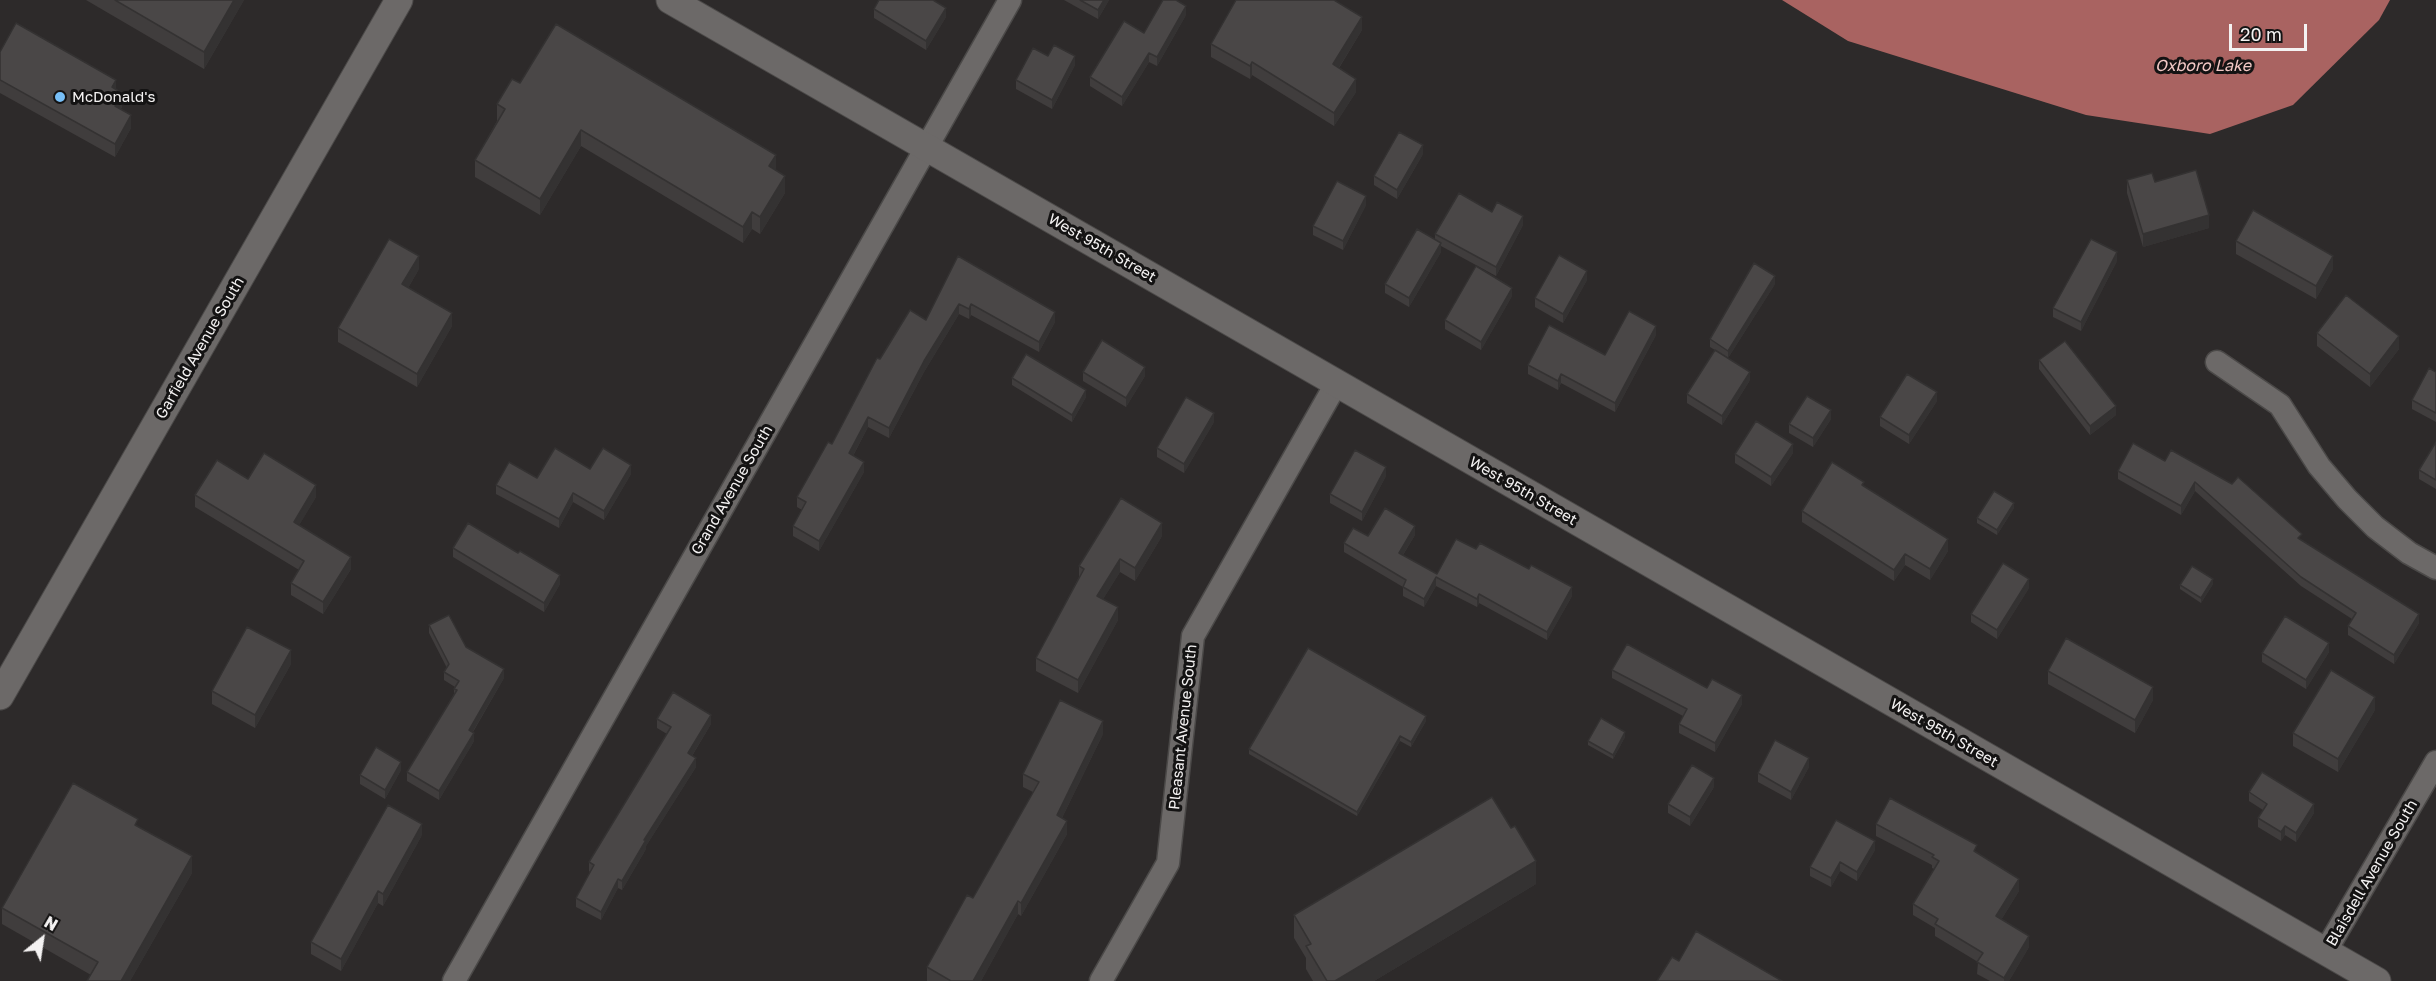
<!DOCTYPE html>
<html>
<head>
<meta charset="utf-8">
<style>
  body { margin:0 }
  #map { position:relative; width:2436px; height:981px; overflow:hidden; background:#2d2a2a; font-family:"Golos Text",sans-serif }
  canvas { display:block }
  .north { position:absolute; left:12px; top:909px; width:60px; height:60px; -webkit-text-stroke:4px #141313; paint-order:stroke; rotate:30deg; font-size:16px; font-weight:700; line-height:24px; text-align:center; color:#f4f2f2 }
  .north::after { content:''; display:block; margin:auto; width:21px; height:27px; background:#f4f2f2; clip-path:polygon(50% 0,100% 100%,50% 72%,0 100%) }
  .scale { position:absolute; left:2229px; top:24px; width:78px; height:27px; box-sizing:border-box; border:3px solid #f4f2f2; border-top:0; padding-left:8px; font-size:18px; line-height:21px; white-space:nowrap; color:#f4f2f2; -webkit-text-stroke:4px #141313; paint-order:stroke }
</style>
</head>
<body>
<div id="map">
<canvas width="2436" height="981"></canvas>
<div class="north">N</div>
<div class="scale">20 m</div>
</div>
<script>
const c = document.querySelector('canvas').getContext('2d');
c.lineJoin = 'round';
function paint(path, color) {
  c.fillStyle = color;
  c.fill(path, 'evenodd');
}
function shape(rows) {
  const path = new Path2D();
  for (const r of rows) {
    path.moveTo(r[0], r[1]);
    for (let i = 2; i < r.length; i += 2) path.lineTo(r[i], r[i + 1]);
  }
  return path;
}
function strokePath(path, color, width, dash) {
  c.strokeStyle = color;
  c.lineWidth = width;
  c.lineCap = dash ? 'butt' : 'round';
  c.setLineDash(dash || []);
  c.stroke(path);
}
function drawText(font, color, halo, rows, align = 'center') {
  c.font = font + ' "Golos Text",sans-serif';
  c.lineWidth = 6;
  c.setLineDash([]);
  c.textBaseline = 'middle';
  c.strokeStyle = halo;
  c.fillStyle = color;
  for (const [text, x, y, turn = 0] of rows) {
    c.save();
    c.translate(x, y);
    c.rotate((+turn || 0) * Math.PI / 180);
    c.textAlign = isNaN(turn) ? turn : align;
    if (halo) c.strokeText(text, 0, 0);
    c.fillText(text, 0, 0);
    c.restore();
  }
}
paint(shape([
  [1782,0,2390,0,2379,20,2293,105,2210,134,2086,115,1848,41]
]), '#a96361');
const minor = shape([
  [2217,362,2280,405,2319,466,2347,499,2375,527,2409,553,2436,568],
  [2325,952,2436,762],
  [454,981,1010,0],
  [1101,981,1168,863,1193,636,1336,384]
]);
const tertiary = shape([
  [670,0,2377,981],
  [0,696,399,0]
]);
strokePath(minor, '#4b4948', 25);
strokePath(tertiary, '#4b4948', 29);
strokePath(minor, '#6c6968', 22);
strokePath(tertiary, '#6c6968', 27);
paint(shape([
  [86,0,244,0,204,69],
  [1064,0,1109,0,1098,19],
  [874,9,946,17,926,50,874,18],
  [1186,15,1157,66,1149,62,1122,106,1090,86,1090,77,1144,33],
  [1362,30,1339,68,1356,92,1334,126,1252,75,1250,79,1211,57,1211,44],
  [0,52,116,89,122,106,121,109,131,128,115,157,0,93],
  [1048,56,1075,65,1052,109,1016,89,1016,80],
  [520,83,776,171,785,193,760,234,752,229,743,243,581,146,540,215,475,177,475,160,497,121,497,104],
  [1423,154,1397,199,1374,185,1374,176],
  [2127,180,2155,182,2209,228,2143,247,2127,193],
  [1366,205,1343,250,1313,235,1313,226],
  [1492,212,1523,225,1496,276,1441,246,1441,252,1409,307,1385,293,1385,284,1435,239,1435,234],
  [2236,241,2333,269,2316,299,2236,254],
  [958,256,1055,322,1039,352,971,315,969,319,959,314,924,372,889,438,868,427,853,456,864,472,819,551,793,536,793,526,802,510,797,507,797,497,832,444,880,359,926,320],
  [2117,261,2081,331,2053,317,2053,308],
  [419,269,408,288,452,326,417,387,338,342,338,328],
  [1587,280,1563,323,1535,307,1535,298],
  [1775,284,1728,358,1710,347,1710,339],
  [1512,296,1481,350,1445,329,1445,320],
  [2317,333,2399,349,2370,387,2317,346],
  [1656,335,1615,412,1561,383,1558,390,1528,374,1528,365,1605,355],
  [2039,360,2116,415,2090,435,2039,369],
  [1083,372,1145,376,1126,407,1083,381],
  [2436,372,2436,422,2412,409,2412,400],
  [1012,378,1086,397,1072,422,1012,385],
  [1750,380,1722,425,1687,403,1687,394],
  [1937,401,1909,444,1880,426,1880,417],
  [1831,419,1813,447,1789,433,1789,424],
  [1214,422,1184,473,1157,457,1157,448],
  [2436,442,2436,489,2419,479,2419,470],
  [2133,443,2302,541,2419,623,2394,664,2348,635,2348,626,2352,619,2301,586,2195,491,2181,515,2118,479,2118,471],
  [1793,453,1771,486,1735,463,1735,454],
  [631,474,604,520,573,502,559,528,496,494,496,485,537,478],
  [1386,476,1362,521,1330,503,1330,494],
  [248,479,316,497,299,525,351,569,323,614,291,595,291,583,299,570,195,507,195,495],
  [1864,486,1948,551,1930,580,1905,565,1894,581,1802,522,1802,511],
  [2014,508,1997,535,1977,523,1977,518],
  [1415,535,1403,555,1437,574,1476,549,1572,596,1547,640,1479,603,1477,607,1436,586,1424,607,1403,596,1403,587,1344,552,1344,543,1368,536],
  [1162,536,1135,581,1120,572,1103,599,1118,620,1078,693,1036,671,1036,658,1079,577,1079,566],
  [453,548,560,584,544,612,453,557],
  [2213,584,2201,603,2180,589,2180,585],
  [2029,588,1997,639,1971,622,1971,614],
  [429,625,466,647,504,678,473,732,474,741,439,800,407,781,407,772,454,694,454,689,455,687,444,680,444,672,447,668,429,633],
  [2329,652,2306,689,2262,662,2262,653],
  [291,664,255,728,212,704,212,691],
  [1612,670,1707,688,1742,704,1715,752,1679,733,1679,724,1683,716,1612,678],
  [2048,671,2153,700,2135,733,2048,684],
  [2375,710,2338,772,2293,746,2293,733],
  [657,719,711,724,692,756,696,767,646,846,646,849,622,890,618,888,601,920,576,907,576,898,590,872,589,871,589,862,667,734,657,728],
  [1426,721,1411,747,1400,741,1357,816,1249,754,1249,749],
  [1103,734,1062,818,1067,834,1021,916,1018,914,981,981,927,981,927,967,973,898,1033,792,1023,787,1023,774],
  [1625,737,1613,759,1588,745,1588,741],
  [1809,767,1791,800,1758,782,1758,773],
  [401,770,385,799,360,784,360,775],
  [1714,787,1690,826,1668,813,1668,804],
  [2249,792,2314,813,2296,842,2285,835,2281,841,2258,827,2258,818,2263,810,2249,801],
  [1876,824,1977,853,2019,891,2001,920,2029,947,2009,981,1990,981,1977,974,1978,962,1935,936,1935,928,1913,915,1913,904,1934,869,1932,868,1932,865,1876,836],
  [138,826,192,873,130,981,87,981,91,975,2,924,2,908],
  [422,835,383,906,378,903,341,971,311,954,311,942],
  [1875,850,1857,881,1840,871,1831,887,1810,876,1810,867],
  [1536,884,1374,981,1313,981,1306,969,1306,958,1294,938,1294,915]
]), '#403d3d');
paint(shape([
  [234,0,244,0,204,69,204,52],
  [1104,0,1109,0,1098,19,1098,10],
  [1186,6,1186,15,1157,66,1157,57],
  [946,8,946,17,926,50,926,41],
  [1362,17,1362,30,1333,77,1333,64],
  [1149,53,1149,62,1122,106,1122,97],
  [1075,56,1075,65,1052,109,1052,100],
  [1252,62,1252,75,1250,79,1250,66],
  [1356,79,1356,92,1334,126,1334,113],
  [116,80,116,93,112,87],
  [122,93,122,106,115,119,115,106],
  [131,115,131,128,115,157,115,144],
  [581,130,581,146,540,215,540,199],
  [1423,145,1423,154,1397,199,1397,190],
  [776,155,776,172,769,166],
  [785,176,785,193,760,234,760,217],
  [1366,196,1366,205,1343,250,1343,241],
  [752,212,752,229,743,243,743,227],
  [2209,215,2209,228,2143,247,2143,234],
  [1523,216,1523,225,1496,276,1496,267],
  [1441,243,1441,252,1409,307,1409,298],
  [2117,252,2117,261,2081,331,2081,322],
  [419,256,419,269,402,298,402,284],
  [2333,256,2333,269,2316,299,2316,286],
  [1587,271,1587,280,1563,323,1563,314],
  [1775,276,1775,284,1728,358,1728,351],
  [1512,288,1512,296,1481,350,1481,342],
  [959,304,959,314,924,372,889,438,889,428,924,361],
  [971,304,971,315,969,319,969,309],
  [1055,312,1055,322,1039,352,1039,342],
  [452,313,452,326,417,387,417,374],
  [1656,326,1656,335,1615,412,1615,403],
  [2399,336,2399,349,2370,387,2370,374],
  [1145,367,1145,376,1126,407,1126,398],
  [1750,372,1750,380,1722,425,1722,416],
  [1561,374,1561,383,1558,390,1558,381],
  [1086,390,1086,397,1072,422,1072,415],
  [1937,392,1937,401,1909,444,1909,435],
  [2116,406,2116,415,2090,435,2090,426],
  [1831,410,1831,419,1813,447,1813,438],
  [1214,413,1214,422,1184,473,1184,464],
  [868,417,868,427,849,463,849,453],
  [1793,444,1793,453,1771,486,1771,477],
  [864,462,864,472,819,551,819,541],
  [631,465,631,474,604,520,604,511],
  [1386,467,1386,476,1362,521,1362,512],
  [2195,482,2195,491,2181,515,2181,506],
  [316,485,316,497,294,534,294,522],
  [573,493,573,502,559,528,559,519],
  [2014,503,2014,508,1997,535,1997,530],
  [1162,523,1162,536,1135,581,1135,568],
  [1415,526,1415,535,1399,561,1399,553],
  [1948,539,1948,551,1930,580,1930,569],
  [1905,554,1905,565,1894,581,1894,570],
  [351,557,351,569,323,614,323,602],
  [1120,559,1120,572,1097,609,1097,596],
  [560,575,560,584,544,612,544,603],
  [1436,577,1436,586,1424,607,1424,599],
  [2029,579,2029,588,1997,639,1997,630],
  [2213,579,2213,584,2201,603,2201,598],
  [1572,587,1572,596,1547,640,1547,632],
  [1479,594,1479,603,1477,607,1477,599],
  [1118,607,1118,620,1078,693,1078,680],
  [2419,614,2419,623,2394,664,2394,655],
  [2329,643,2329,652,2306,689,2306,680],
  [291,650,291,664,255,728,255,715],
  [504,669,504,678,469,738,469,730],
  [2153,687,2153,700,2135,733,2135,720],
  [1742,695,1742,704,1715,752,1715,743],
  [2375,697,2375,710,2338,772,2338,759],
  [711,715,711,724,688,762,688,753],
  [1426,716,1426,721,1411,747,1411,742],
  [1103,721,1103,734,1057,828,1057,815],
  [1625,732,1625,737,1613,759,1613,755],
  [474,733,474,741,439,800,439,791],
  [1400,736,1400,741,1357,816,1357,812],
  [696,758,696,767,646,846,646,849,622,890,622,881,644,840],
  [1809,758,1809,767,1791,800,1791,792],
  [401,762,401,770,385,799,385,790],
  [1714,778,1714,787,1690,826,1690,817],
  [2314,804,2314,813,2296,842,2296,833],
  [1067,821,1067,834,1021,916,1021,903],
  [422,824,422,835,383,906,383,894],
  [2285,826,2285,835,2281,841,2281,832],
  [1875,841,1875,850,1857,881,1857,872],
  [192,856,192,873,130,981,121,981],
  [1536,861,1536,884,1374,981,1335,981],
  [1840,862,1840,871,1831,887,1831,878],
  [618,879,618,888,601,920,601,912],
  [2019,879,2019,891,1996,928,1996,916],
  [378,891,378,903,341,971,341,959],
  [1018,901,1018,914,981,981,973,981],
  [2029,936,2029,947,2009,981,2004,981,2004,978]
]), '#343232');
const building = shape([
  [115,0,234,0,204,52,115,0],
  [879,0,933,0,946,8,926,41,874,9,879,0],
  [1080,0,1104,0,1098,10,1080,0],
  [1163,0,1176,0,1186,6,1157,57,1149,53,1122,97,1090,77,1124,21,1144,33,1163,0],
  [1236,0,1334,0,1362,17,1333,64,1356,79,1334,113,1252,62,1250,66,1211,44,1236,0],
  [16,23,116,80,112,87,122,93,115,106,131,115,115,144,0,80,0,52,16,23],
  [556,24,776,155,769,166,785,176,760,217,752,212,743,227,581,130,540,199,475,160,505,109,497,104,512,79,520,83,556,24],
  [1054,45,1075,56,1052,100,1016,80,1033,48,1048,56,1054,45],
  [1399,132,1423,145,1397,190,1374,176,1399,132],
  [2196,170,2209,215,2143,234,2127,180,2152,173,2155,182,2196,170],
  [1337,181,1366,196,1343,241,1313,226,1337,181],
  [1459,193,1492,212,1497,202,1523,216,1496,267,1435,234,1459,193],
  [2253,210,2333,256,2316,286,2236,241,2253,210],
  [1417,229,1441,243,1409,298,1385,284,1417,229],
  [389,239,419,256,402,284,452,313,417,374,338,328,389,239],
  [2091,239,2117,252,2081,322,2053,308,2091,239],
  [1559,255,1587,271,1563,314,1535,298,1559,255],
  [958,256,1055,312,1039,342,971,304,969,309,959,304,924,361,889,428,868,417,849,453,864,462,819,541,793,526,806,502,797,497,828,442,832,444,877,358,880,359,910,310,926,320,958,256],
  [1754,263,1775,276,1728,351,1710,339,1754,263],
  [1476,266,1512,288,1481,342,1445,320,1476,266],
  [2346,295,2399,336,2370,374,2317,333,2346,295],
  [1629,311,1656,326,1615,403,1561,374,1558,381,1528,365,1549,325,1605,355,1629,311],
  [1102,340,1145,367,1126,398,1083,372,1102,340],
  [2065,341,2116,406,2090,426,2039,360,2065,341],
  [1715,350,1750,372,1722,416,1687,394,1715,350],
  [1026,354,1086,390,1072,415,1012,378,1026,354],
  [2429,368,2436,372,2436,413,2412,400,2429,368],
  [1907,374,1937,392,1909,435,1880,417,1907,374],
  [1807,396,1831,410,1813,438,1789,424,1807,396],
  [1186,397,1214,413,1184,464,1157,448,1186,397],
  [1756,421,1793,444,1771,477,1735,454,1756,421],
  [2436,442,2436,480,2419,470,2436,442],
  [2133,443,2165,461,2171,450,2232,484,2238,477,2302,534,2298,538,2419,614,2394,655,2348,626,2356,613,2301,577,2195,482,2181,506,2118,471,2133,443],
  [555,448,590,469,603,448,631,465,604,511,573,493,559,519,496,485,509,462,537,478,555,448],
  [1355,450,1386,467,1362,512,1330,494,1355,450],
  [264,453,316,485,294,522,351,557,323,602,291,583,304,561,195,495,217,460,248,479,264,453],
  [1832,462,1864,482,1862,485,1948,539,1930,569,1905,554,1894,570,1802,511,1832,462],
  [1994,491,2014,503,1997,530,1977,518,1994,491],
  [1121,498,1162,523,1135,568,1120,559,1097,596,1118,607,1078,680,1036,658,1084,569,1079,566,1121,498],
  [1385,508,1415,526,1399,553,1437,574,1456,539,1476,549,1480,543,1529,569,1531,565,1572,587,1547,632,1479,594,1477,599,1436,577,1424,599,1403,587,1406,580,1344,543,1353,528,1368,536,1385,508],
  [468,523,518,553,520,551,560,575,544,603,453,548,468,523],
  [2003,563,2029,579,1997,630,1971,614,2003,563],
  [2192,566,2213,579,2201,598,2180,585,2192,566],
  [449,615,466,647,504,669,469,730,474,733,439,791,407,772,457,690,454,689,459,681,444,672,449,664,429,625,449,615],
  [2285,616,2329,643,2306,680,2262,653,2285,616],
  [247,627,291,650,255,715,212,691,247,627],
  [2066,638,2153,687,2135,720,2048,671,2066,638],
  [1627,644,1707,688,1712,679,1742,695,1715,743,1679,724,1687,709,1612,670,1627,644],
  [1308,648,1426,716,1411,742,1400,736,1357,812,1249,749,1308,648],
  [2331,670,2375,697,2338,759,2293,733,2331,670],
  [673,692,711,715,688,753,696,758,644,840,646,840,622,881,618,879,601,912,576,898,594,865,589,862,671,727,657,719,673,692],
  [1060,700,1103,721,1057,815,1067,821,1021,903,1018,901,973,981,951,981,927,967,967,895,973,898,1039,782,1023,774,1060,700],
  [1601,718,1625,732,1613,755,1588,741,1601,718],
  [1775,740,1809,758,1791,792,1758,773,1775,740],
  [376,747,401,762,385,790,360,775,376,747],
  [1692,765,1714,778,1690,817,1668,804,1692,765],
  [2262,772,2314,804,2296,833,2285,826,2281,832,2258,818,2267,804,2249,792,2262,772],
  [73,783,138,819,135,825,192,856,121,981,87,981,98,962,2,908,73,783],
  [1492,797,1511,828,1515,826,1536,861,1335,981,1327,981,1306,946,1311,944,1294,915,1492,797],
  [1890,798,1977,845,1974,851,2019,879,1996,916,2029,936,2004,978,1977,962,1983,953,1935,924,1938,919,1913,904,1939,861,1932,857,1934,855,1876,824,1890,798],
  [388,805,422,824,383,894,378,891,341,959,311,942,388,805],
  [1836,820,1875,841,1857,872,1840,862,1831,878,1810,867,1836,820],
  [1696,931,1782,981,1657,981,1672,957,1679,961,1696,931]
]);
paint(building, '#4a4747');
strokePath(building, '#343232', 1.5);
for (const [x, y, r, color] of [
  [60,97,6,"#77bff7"]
]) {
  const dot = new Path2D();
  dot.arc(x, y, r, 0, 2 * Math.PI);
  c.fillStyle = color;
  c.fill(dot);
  strokePath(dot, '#141313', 2);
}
drawText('15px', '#f4f2f2', '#141313', [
  ["McDonald's",72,97]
], 'left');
drawText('15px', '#f4f2f2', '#141313', [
  ["West 95th Street",1102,248,30],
  ["Garfield Avenue South",200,348,-60],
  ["Grand Avenue South",732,490,-60],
  ["West 95th Street",1523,491,30],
  ["Pleasant Avenue South",1183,727,-84],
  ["West 95th Street",1944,733,30],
  ["Blaisdell Avenue South",2372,873,-60]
]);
drawText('italic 16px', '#f2c8c5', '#141313', [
  ["Oxboro Lake",2203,66]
]);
</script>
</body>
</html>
